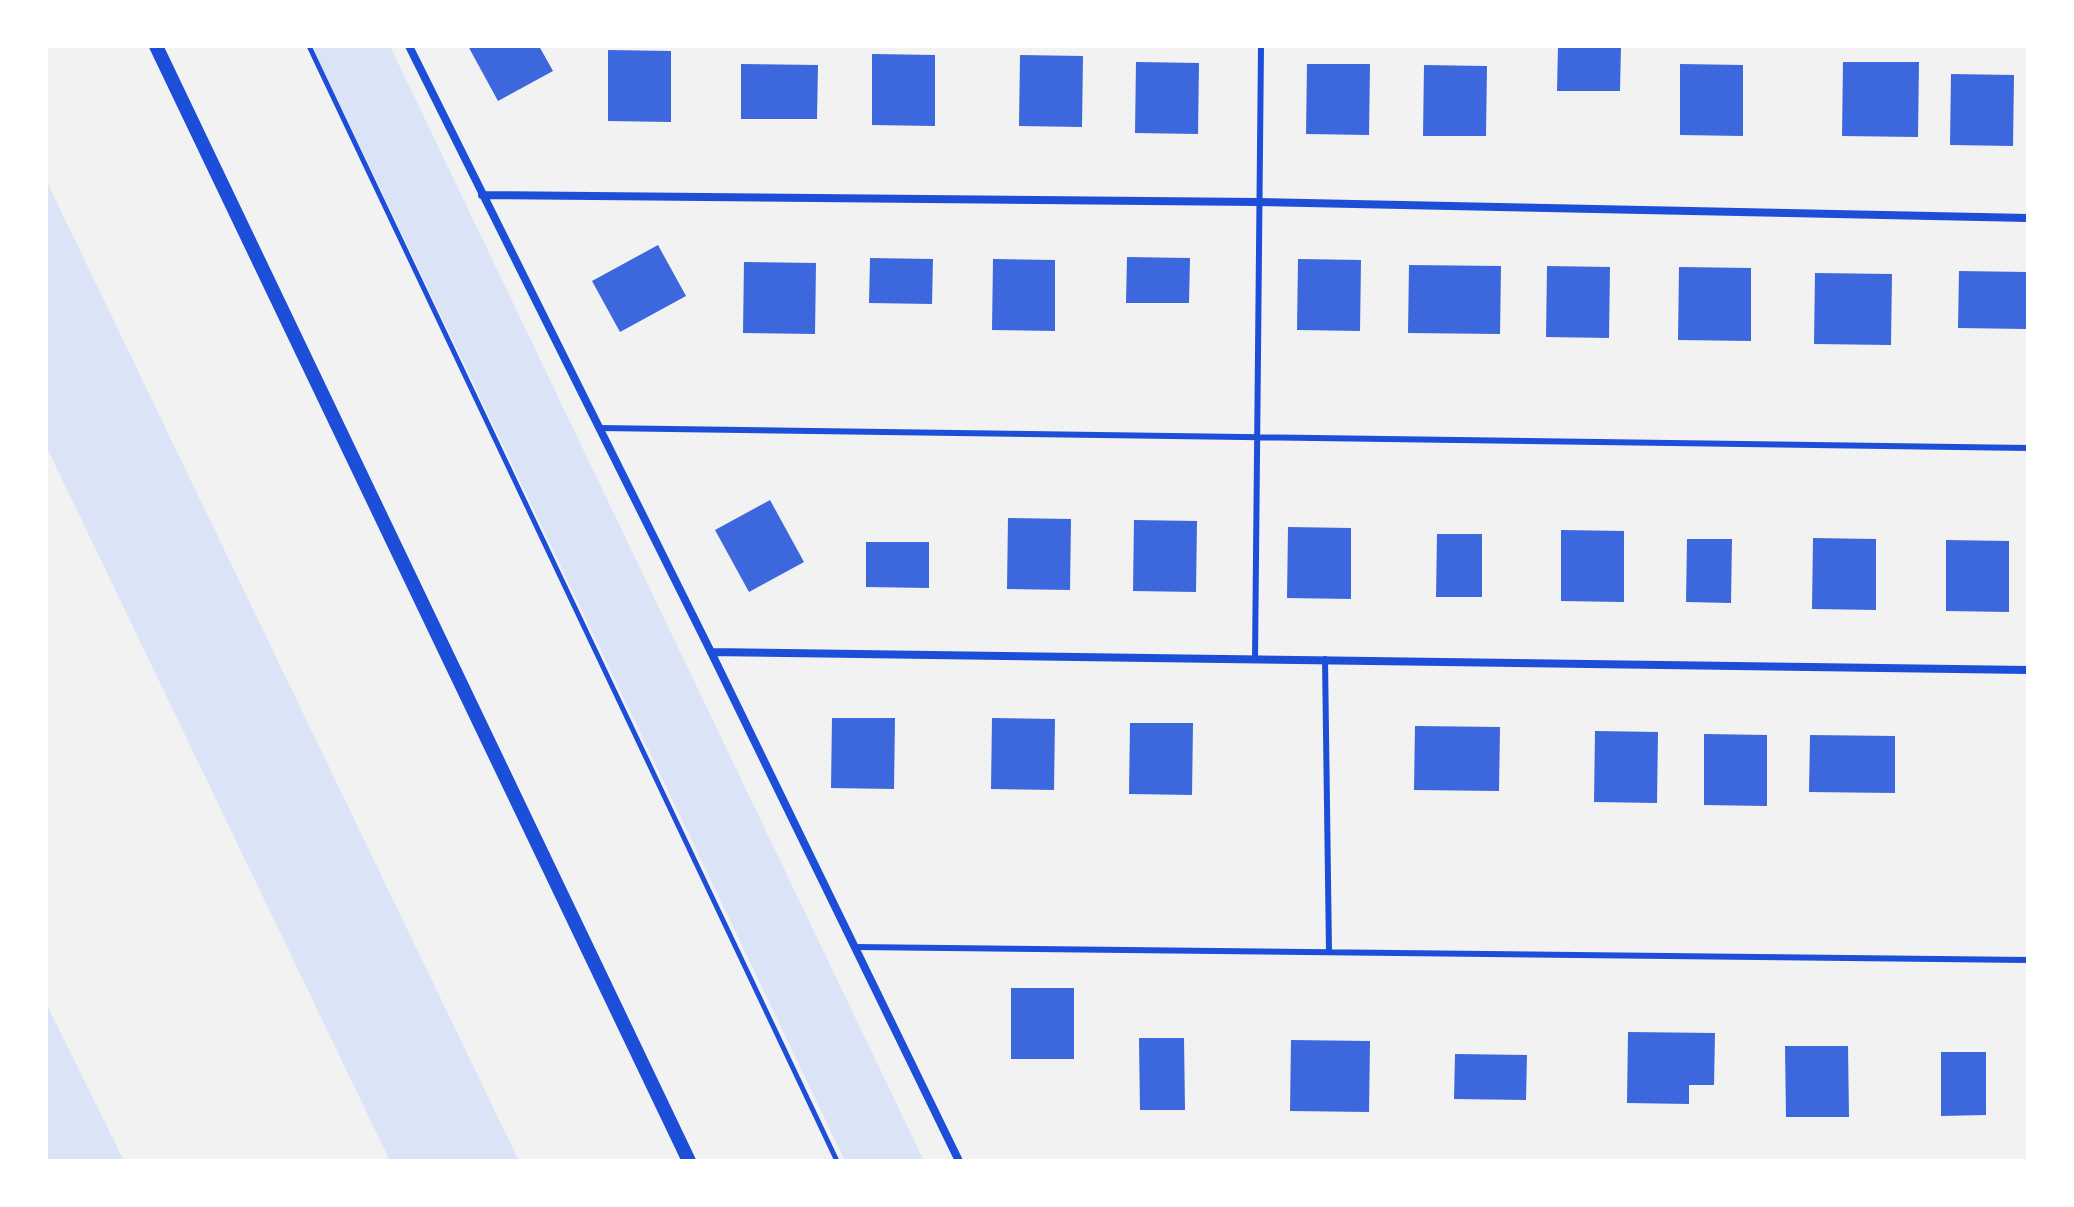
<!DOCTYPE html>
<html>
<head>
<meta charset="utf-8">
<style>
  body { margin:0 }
  #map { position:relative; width:2074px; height:1207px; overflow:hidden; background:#f2f2f2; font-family:"Exo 2",sans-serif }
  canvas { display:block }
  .frame { position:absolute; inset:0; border:48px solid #fff; pointer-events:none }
</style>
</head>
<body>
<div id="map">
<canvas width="2074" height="1207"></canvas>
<div class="frame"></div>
</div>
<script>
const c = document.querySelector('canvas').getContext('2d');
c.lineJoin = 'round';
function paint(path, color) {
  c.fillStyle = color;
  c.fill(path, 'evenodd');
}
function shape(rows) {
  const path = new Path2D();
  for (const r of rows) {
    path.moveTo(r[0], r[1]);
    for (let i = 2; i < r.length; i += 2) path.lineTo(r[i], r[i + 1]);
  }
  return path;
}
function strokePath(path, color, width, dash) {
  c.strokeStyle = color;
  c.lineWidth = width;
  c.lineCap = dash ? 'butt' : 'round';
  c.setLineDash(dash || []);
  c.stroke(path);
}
paint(shape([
  [312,46,390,46,924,1161,845,1161],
  [46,180,519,1161,390,1161,46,446],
  [46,1003,124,1161,46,1161]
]), '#dbe4f7');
paint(shape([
  [468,46,539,46,553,71,498,101],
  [1558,46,1621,46,1620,91,1557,91],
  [608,50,671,51,671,122,608,121],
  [872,54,935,55,935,126,872,125],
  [1020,55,1083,56,1082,127,1019,126],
  [1136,62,1199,63,1198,134,1135,133],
  [1843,62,1919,62,1918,137,1842,136],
  [741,64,818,65,817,119,741,119],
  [1307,64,1370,64,1369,135,1306,134],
  [1680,64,1743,65,1743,136,1680,135],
  [1424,65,1487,66,1486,136,1423,136],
  [1951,74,2014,75,2013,146,1950,145],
  [658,245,686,296,620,332,592,281],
  [1127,257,1190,258,1189,303,1126,303],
  [870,258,933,259,932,304,869,303],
  [993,259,1055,260,1055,331,992,330],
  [1298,259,1361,260,1360,331,1297,330],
  [744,262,816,263,815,334,743,333],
  [1409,265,1501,266,1500,334,1408,333],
  [1547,266,1610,267,1609,338,1546,337],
  [1679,267,1751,268,1751,341,1678,340],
  [1959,271,2027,272,2026,329,1958,328],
  [1815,273,1892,274,1891,345,1814,344],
  [770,500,804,562,749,592,715,530],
  [1008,518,1071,519,1070,590,1007,589],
  [1134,520,1197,521,1196,592,1133,591],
  [1288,527,1351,528,1351,599,1287,598],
  [1561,530,1624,531,1624,602,1561,601],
  [1437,534,1482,534,1482,597,1436,597],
  [1813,538,1876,539,1876,610,1812,609],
  [1687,539,1732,539,1731,603,1686,602],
  [1946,540,2009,541,2009,612,1946,611],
  [866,542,929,542,929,588,866,587],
  [832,718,895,718,894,789,831,788],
  [992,718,1055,719,1054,790,991,789],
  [1130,723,1193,723,1192,795,1129,794],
  [1415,726,1500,727,1499,791,1414,790],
  [1595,731,1658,732,1657,803,1594,802],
  [1704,734,1767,735,1767,806,1704,805],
  [1810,735,1895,736,1895,793,1809,792],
  [1011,988,1074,988,1074,1059,1011,1059],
  [1628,1032,1715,1033,1714,1085,1689,1085,1689,1104,1627,1103],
  [1139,1038,1184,1038,1185,1110,1140,1110],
  [1291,1040,1370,1041,1369,1112,1290,1111],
  [1785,1046,1848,1046,1849,1117,1786,1117],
  [1941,1052,1986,1052,1986,1115,1941,1116],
  [1455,1054,1527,1055,1526,1100,1454,1099]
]), '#3d67dc');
strokePath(shape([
  [309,46,837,1161]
]), '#1d4ed8', 5);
strokePath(shape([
  [599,428,2028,448],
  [1255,659,1261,46],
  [1325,659,1329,952],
  [855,947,2028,960]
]), '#1d4ed8', 6);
strokePath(shape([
  [409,46,711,652,959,1161],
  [482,195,1258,202,2028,218],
  [711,652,2028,670]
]), '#1d4ed8', 8);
strokePath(shape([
  [156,46,689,1161]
]), '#1d4ed8', 14);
</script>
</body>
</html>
